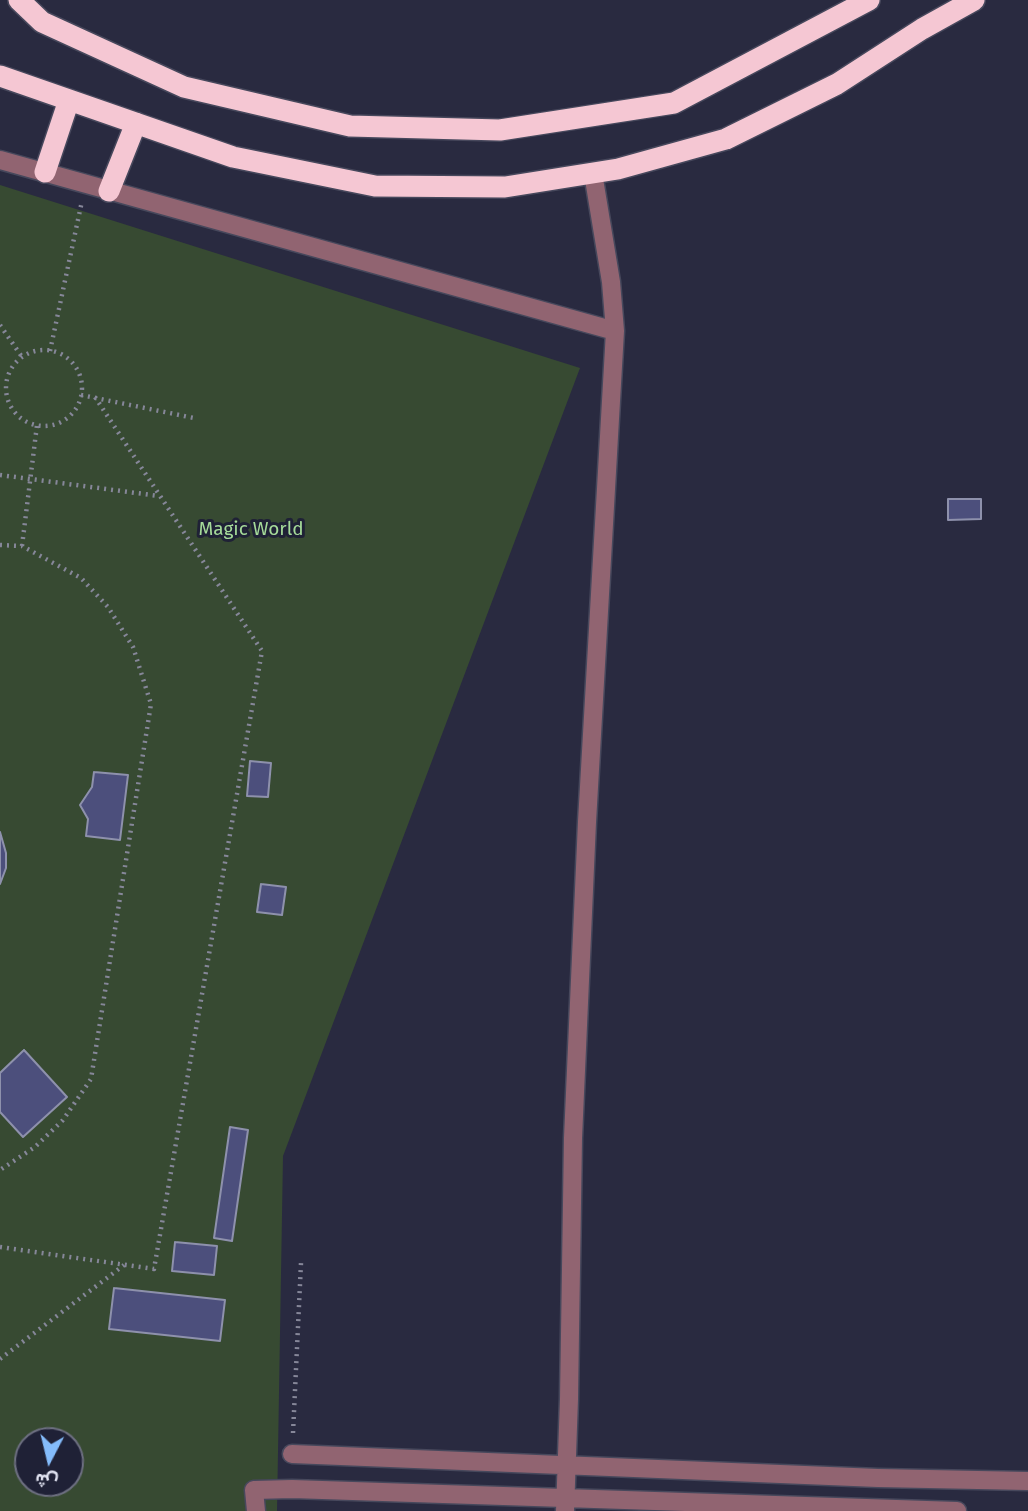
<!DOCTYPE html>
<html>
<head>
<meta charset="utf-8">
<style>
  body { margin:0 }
  #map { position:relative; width:1028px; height:1511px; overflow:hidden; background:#292a40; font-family:"Fira Sans",Vazirmatn,sans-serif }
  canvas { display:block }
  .north { position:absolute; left:14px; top:1427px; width:70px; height:70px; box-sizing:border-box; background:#1f2136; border:2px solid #6d6f81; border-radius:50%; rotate:187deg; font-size:19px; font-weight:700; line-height:28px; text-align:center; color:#e2e4f2 }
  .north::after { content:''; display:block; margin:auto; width:24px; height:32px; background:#84bcfb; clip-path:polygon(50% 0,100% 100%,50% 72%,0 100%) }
</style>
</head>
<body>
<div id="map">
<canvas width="1028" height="1511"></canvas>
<div class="north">ش</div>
</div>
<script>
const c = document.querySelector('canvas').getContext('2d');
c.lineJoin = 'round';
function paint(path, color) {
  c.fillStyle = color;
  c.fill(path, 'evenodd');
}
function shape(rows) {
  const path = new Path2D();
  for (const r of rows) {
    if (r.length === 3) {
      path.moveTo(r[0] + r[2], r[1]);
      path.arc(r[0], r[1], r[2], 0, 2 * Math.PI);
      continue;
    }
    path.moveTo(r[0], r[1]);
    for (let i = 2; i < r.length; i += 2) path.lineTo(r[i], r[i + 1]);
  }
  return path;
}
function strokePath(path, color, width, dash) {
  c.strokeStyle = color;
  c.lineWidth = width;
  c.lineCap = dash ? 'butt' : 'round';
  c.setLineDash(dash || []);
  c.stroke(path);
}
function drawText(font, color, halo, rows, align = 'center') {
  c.font = font + ' "Fira Sans",sans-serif';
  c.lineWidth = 6;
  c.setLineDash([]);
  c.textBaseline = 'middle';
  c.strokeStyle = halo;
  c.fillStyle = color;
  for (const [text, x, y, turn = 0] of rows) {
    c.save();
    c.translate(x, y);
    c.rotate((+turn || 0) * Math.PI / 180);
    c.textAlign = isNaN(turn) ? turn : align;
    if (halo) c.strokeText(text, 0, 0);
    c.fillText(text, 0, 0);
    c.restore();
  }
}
paint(shape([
  [0,185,580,368,283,1156,277,1511,0,1511],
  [28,1441,70,1441,70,1483,28,1483]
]), '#374a32');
const building = shape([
  [948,499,981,499,981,519,948,520,948,499],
  [250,761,271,763,268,797,247,796,250,761],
  [94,772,128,775,120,840,86,836,88,819,80,805,92,787,94,772],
  [0,832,6,853,6,868,0,884,0,832],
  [261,884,286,887,282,915,257,912,261,884],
  [24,1050,67,1097,23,1137,0,1112,0,1073,24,1050],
  [230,1127,248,1130,232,1241,214,1238,230,1127],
  [175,1242,217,1246,214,1275,172,1271,175,1242],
  [114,1288,225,1300,220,1341,109,1329,114,1288]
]);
paint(building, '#4c4f7c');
strokePath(building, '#8e91ac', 2);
const minor = shape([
  [0,160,615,331],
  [292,1454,878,1478,1028,1481],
  [256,1511,254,1490,292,1489,957,1511],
  [565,1511,569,1399,573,1138,587,822,615,331,611,282,593,173]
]);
const highway = shape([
  [19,0,42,22,184,87,350,126,500,130,674,103,869,0],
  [0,76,233,157,375,186,505,187,618,169,726,139,837,84,922,29,974,0],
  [45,172,69,100],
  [109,191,136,123]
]);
strokePath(minor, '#47485c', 21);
strokePath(highway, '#47485c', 24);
strokePath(shape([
  [0,325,22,357],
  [44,388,38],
  [50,351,82,201],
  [81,395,194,418],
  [0,475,159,496],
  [0,545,22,546,81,578,108,607,133,647,151,704,91,1079,63,1120,35,1147,0,1170],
  [22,546,37,425],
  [0,1247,154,1269,262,651,95,397],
  [0,1359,124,1265],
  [293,1433,301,1263]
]), '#868799', 4.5, [2, 5]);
strokePath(minor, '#916471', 18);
strokePath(highway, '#f5c7d3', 21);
drawText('19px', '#a5da99', '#1f2136', [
  ["Magic World",251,530]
]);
</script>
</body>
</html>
